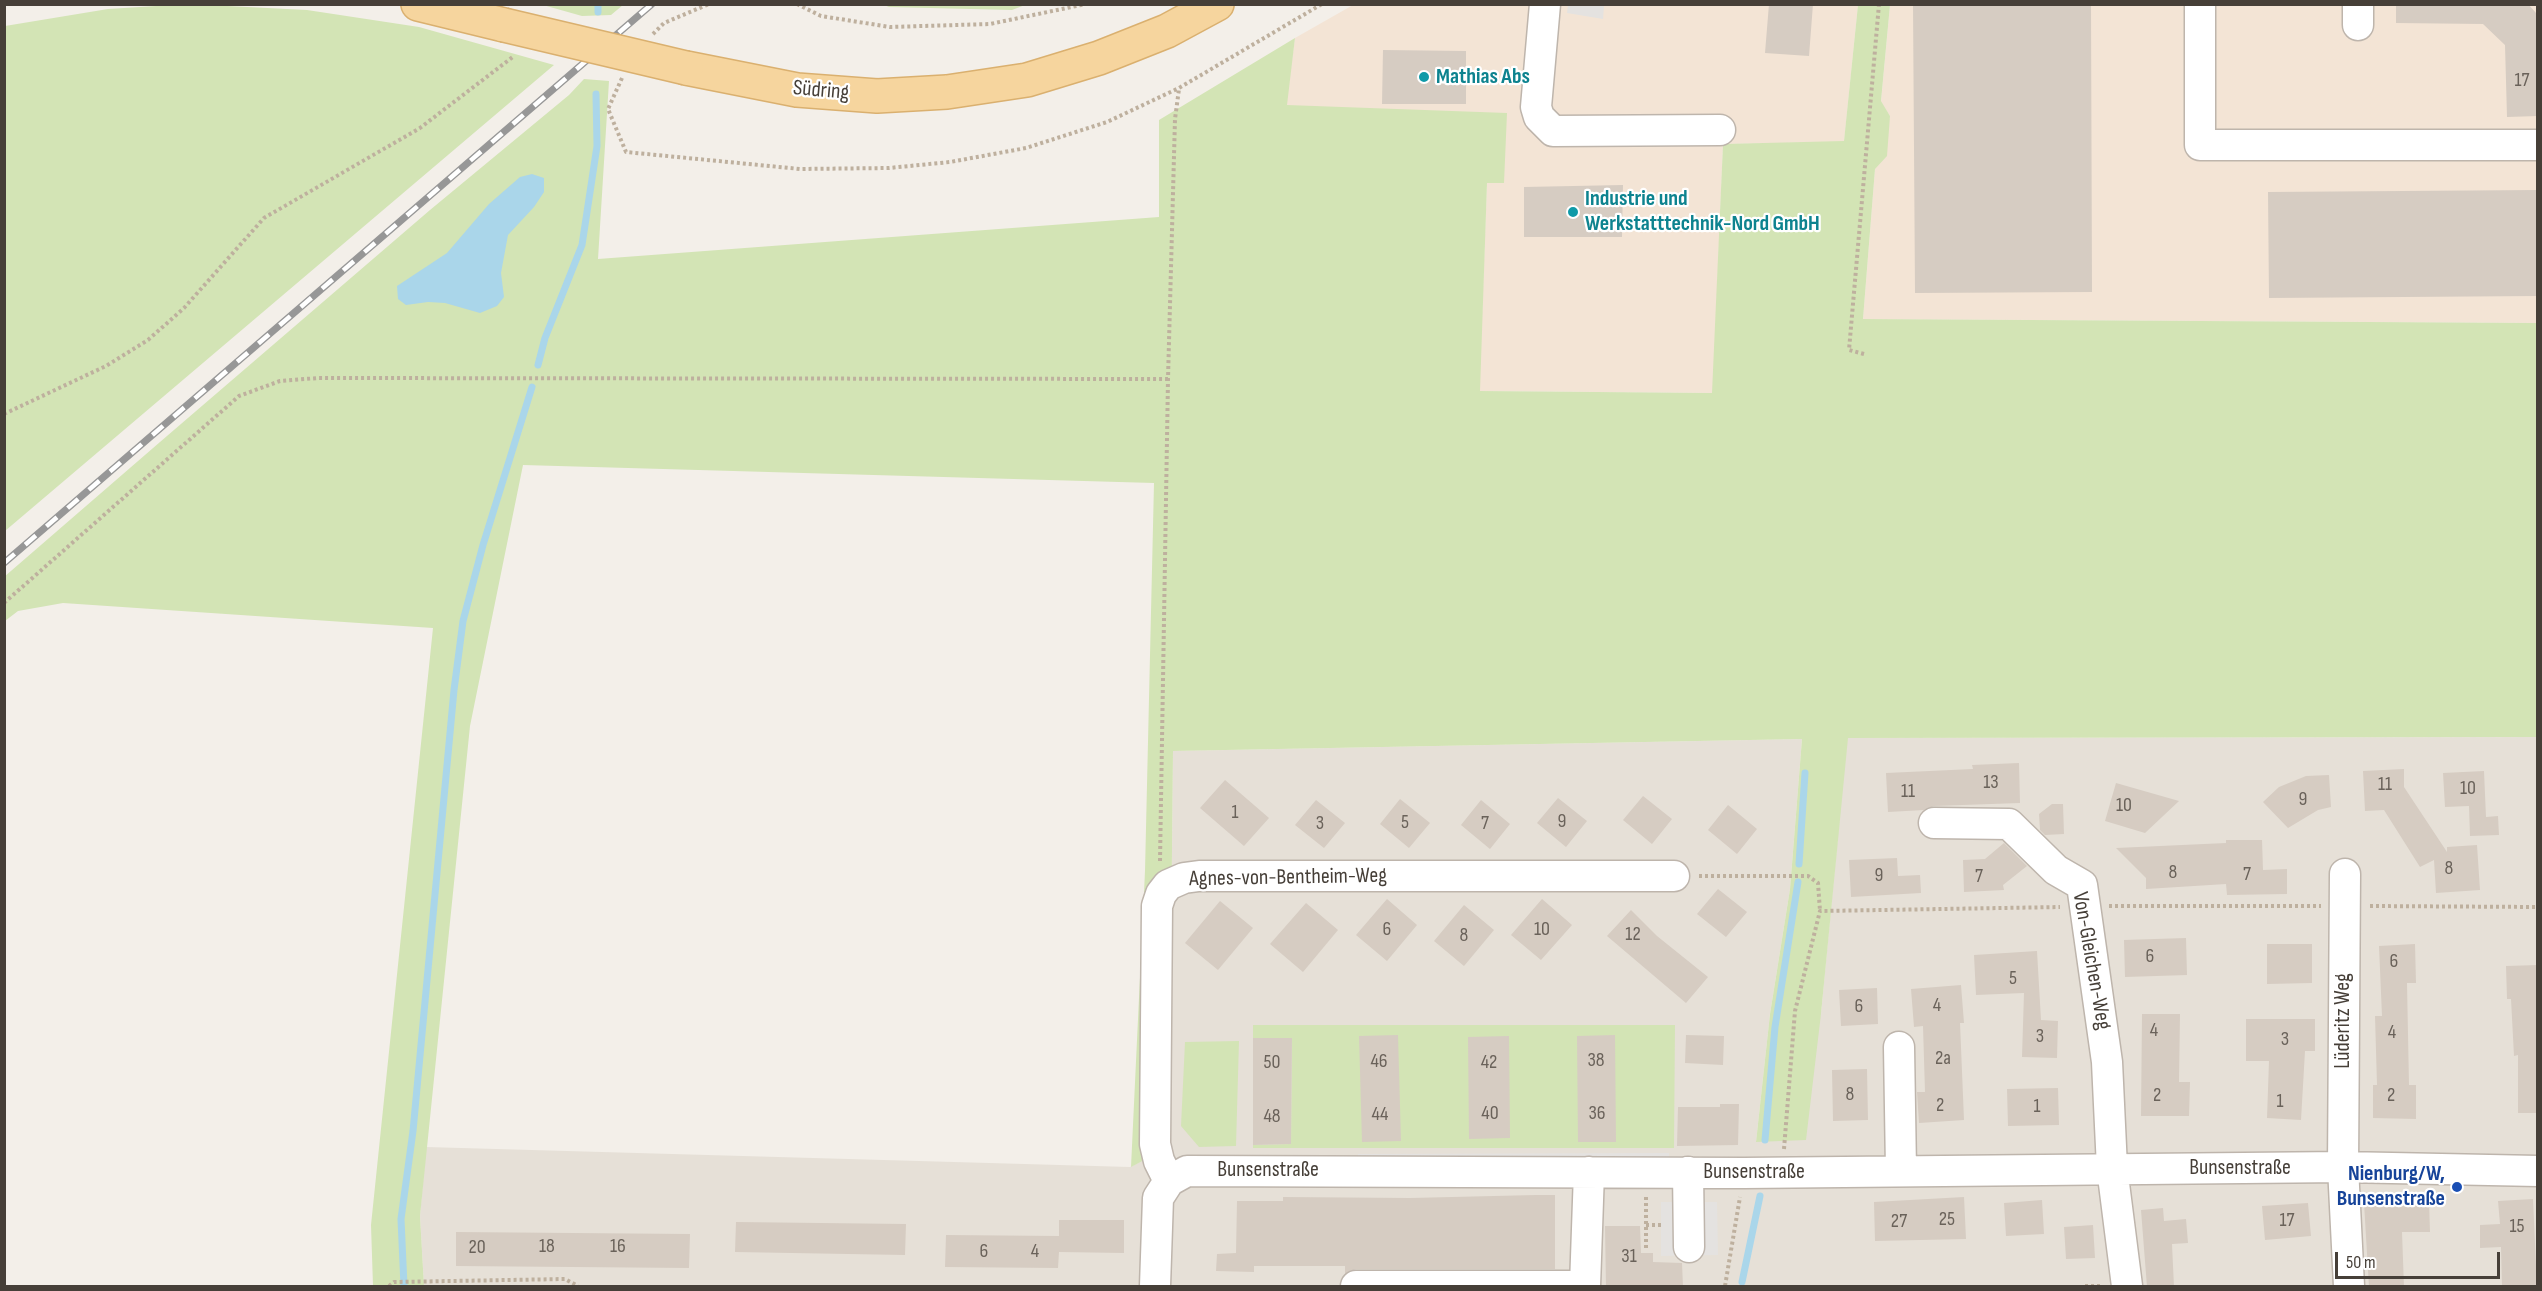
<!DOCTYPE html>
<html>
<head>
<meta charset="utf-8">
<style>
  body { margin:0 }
  #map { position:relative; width:2542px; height:1291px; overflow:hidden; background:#f3efe9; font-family:"Sofia Sans Condensed",sans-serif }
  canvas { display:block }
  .frame { position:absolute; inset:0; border:6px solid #463f38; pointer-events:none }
  .scale { position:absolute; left:2335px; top:1252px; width:165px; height:27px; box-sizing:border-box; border:3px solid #463f38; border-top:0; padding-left:8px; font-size:18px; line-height:21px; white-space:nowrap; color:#463f38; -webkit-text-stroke:4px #fff; paint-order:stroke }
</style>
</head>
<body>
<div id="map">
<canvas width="2542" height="1291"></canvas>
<div class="frame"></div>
<div class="scale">50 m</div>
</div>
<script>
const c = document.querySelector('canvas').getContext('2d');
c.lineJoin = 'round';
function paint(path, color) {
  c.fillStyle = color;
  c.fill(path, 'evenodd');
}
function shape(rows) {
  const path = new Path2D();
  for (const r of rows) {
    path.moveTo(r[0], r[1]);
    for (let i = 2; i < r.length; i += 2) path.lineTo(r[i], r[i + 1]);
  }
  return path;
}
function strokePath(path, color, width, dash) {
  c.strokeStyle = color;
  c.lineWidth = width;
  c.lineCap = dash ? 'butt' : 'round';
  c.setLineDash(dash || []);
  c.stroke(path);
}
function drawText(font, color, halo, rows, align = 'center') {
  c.font = font + ' "Sofia Sans Condensed",sans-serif';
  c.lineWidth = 4.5;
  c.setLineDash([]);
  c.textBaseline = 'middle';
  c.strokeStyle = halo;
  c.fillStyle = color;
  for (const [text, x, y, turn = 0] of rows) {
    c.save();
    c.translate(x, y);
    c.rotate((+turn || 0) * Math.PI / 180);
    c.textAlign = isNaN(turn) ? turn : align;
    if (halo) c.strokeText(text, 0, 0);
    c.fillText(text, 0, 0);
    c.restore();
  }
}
paint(shape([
  [2537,737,2537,1286,424,1286,420,1216,426,1147,1130,1167,1169,1147,1173,751,1802,739,1790,889,1770,1014,1756,1142,1821,1014,1847,738]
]), '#e6e0d7');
paint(shape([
  [1353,5,1858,5,1844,142,1723,144,1713,393,1479,391,1487,183,1504,183,1286,105,1295,38],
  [1890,5,2537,5,2537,323,1863,319,1875,169,1890,116,1881,102]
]), '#f3e4d5');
paint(shape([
  [188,4,307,10,419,27,554,65,5,531,5,26,108,9],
  [543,5,623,5,611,15,582,16],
  [884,5,1025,5,1012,10,889,7],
  [1858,5,1890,5,1881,101,1890,116,1887,156,1875,169,1863,319,2537,323,2537,737,1848,738,1821,1014,1806,1140,1756,1142,1770,1014,1790,889,1802,739,1173,751,1169,1147,1131,1167,1145,871,1154,483,523,465,470,726,420,1216,424,1286,373,1286,371,1225,433,628,63,603,18,611,5,621,4,577,160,442,430,210,569,95,584,79,609,81,598,259,1159,217,1159,120,1295,38,1287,105,1507,113,1504,183,1487,183,1480,391,1712,393,1723,144,1844,141],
  [1253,1025,1675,1025,1674,1148,1253,1148,1253,1145,1291,1144,1292,1038,1253,1038],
  [1239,1041,1236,1146,1199,1147,1181,1126,1185,1042]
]), '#d3e4b5');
paint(shape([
  [1568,5,1604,5,1603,19,1567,13],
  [1669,1153,1669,1162,1358,1163,1358,1154],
  [1661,1202,1717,1202,1718,1255,1661,1256]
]), '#e4e2e0');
paint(shape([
  [532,174,544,178,544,192,534,207,508,235,501,273,504,297,497,306,480,313,445,303,428,302,406,305,398,299,397,286,447,253,489,204,520,177]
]), '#aad6ea');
strokePath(shape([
  [598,12,598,4],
  [538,365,545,338,582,245,597,146,596,94],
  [1799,864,1805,773],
  [1765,1140,1775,1027,1798,882],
  [1742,1282,1760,1196],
  [404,1286,401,1219,413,1131,454,690,463,621,483,545,532,387]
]), '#aad6ea', 7);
paint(shape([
  [1769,4,1813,4,1809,56,1765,53],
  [1913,4,2091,4,2092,292,1915,293],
  [2396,4,2528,4,2536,13,2538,116,2507,117,2505,45,2483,24,2396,23],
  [1383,50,1466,51,1466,104,1382,104],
  [1623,185,1622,237,1524,237,1524,187],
  [2538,190,2538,296,2269,298,2268,192],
  [2019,763,2020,803,1934,806,1924,810,1888,812,1886,773,1973,769,1972,765],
  [2404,769,2404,787,2447,852,2447,847,2477,845,2480,890,2436,893,2434,860,2420,867,2384,810,2365,811,2363,771],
  [2484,771,2486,817,2498,816,2499,835,2470,836,2469,806,2445,807,2443,773],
  [2329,775,2331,807,2318,810,2288,828,2263,802,2279,787,2306,776],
  [1225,780,1269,818,1244,846,1200,808],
  [2116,783,2179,801,2145,833,2105,821],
  [1643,796,1672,819,1652,844,1623,820],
  [1558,798,1587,821,1566,847,1537,823],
  [1400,799,1430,823,1409,848,1380,824],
  [1316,800,1345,823,1324,848,1295,825],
  [1481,800,1510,824,1490,849,1461,825],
  [2052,804,2063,804,2064,834,2045,835,2040,830,2039,814],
  [1728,805,1757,829,1737,854,1708,830],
  [2226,840,2262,840,2263,870,2287,869,2287,894,2227,895,2226,884,2146,889,2146,878,2116,848,2226,843],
  [2004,843,2027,866,2003,885,2004,890,1964,892,1963,860,1985,859],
  [1897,858,1898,876,1920,875,1921,893,1851,897,1849,860],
  [1718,889,1747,912,1726,937,1697,914],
  [1387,899,1417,925,1387,961,1356,935],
  [1542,899,1572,925,1541,960,1511,935],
  [1220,901,1253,928,1218,970,1185,943],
  [1306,903,1338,930,1303,972,1270,944],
  [1464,905,1494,930,1464,966,1434,941],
  [1631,910,1657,936,1708,977,1686,1003,1607,936],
  [2186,938,2187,975,2125,977,2124,940],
  [2267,944,2312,944,2312,983,2267,984],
  [2415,944,2416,983,2407,983,2409,1085,2416,1085,2416,1119,2373,1118,2373,1085,2377,1085,2375,1016,2382,1016,2379,946],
  [2037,951,2041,1020,2058,1021,2057,1058,2022,1057,2024,993,1976,995,1974,955],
  [2538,965,2538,1113,2518,1113,2518,1055,2514,1056,2511,999,2507,999,2506,966],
  [1961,985,1964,1023,1960,1023,1964,1120,1919,1123,1917,1092,1925,1092,1923,1026,1914,1027,1911,989],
  [1877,988,1878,1024,1841,1026,1839,990],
  [2142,1014,2180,1014,2179,1082,2190,1082,2189,1116,2141,1116],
  [2246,1019,2315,1019,2315,1051,2305,1051,2301,1120,2267,1118,2269,1061,2246,1061],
  [1398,1035,1401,1141,1362,1142,1359,1036],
  [1615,1035,1616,1142,1578,1142,1577,1036],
  [1686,1035,1724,1036,1723,1065,1685,1063],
  [1509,1036,1510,1138,1469,1139,1468,1037],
  [1253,1038,1292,1038,1291,1144,1253,1145],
  [1867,1069,1868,1120,1833,1121,1832,1070],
  [2058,1088,2059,1125,2008,1126,2007,1089],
  [1720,1104,1739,1104,1738,1145,1677,1146,1678,1107,1720,1107],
  [1536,1195,1555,1195,1555,1269,1356,1269,1345,1274,1345,1266,1254,1266,1254,1272,1216,1271,1217,1254,1236,1253,1237,1201,1283,1201,1283,1197,1410,1198],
  [1964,1197,1966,1239,1875,1241,1874,1202],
  [2533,1199,2537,1287,2502,1287,2501,1247,2480,1248,2480,1225,2500,1224,2498,1201],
  [2042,1200,2044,1234,2006,1236,2004,1203],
  [2429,1201,2430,1232,2402,1232,2404,1287,2369,1287,2364,1203],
  [2308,1203,2311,1236,2265,1240,2262,1206],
  [2163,1208,2164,1221,2186,1219,2188,1243,2172,1244,2174,1287,2147,1287,2141,1210],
  [1059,1220,1124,1220,1124,1253,1059,1252,1058,1268,945,1267,946,1235,1059,1236],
  [736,1222,906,1224,905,1255,735,1252],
  [2093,1225,2095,1258,2066,1259,2064,1227],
  [1605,1226,1640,1226,1641,1253,1653,1253,1653,1262,1682,1263,1683,1287,1606,1287],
  [456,1232,690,1234,689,1268,456,1266]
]), '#d6ccc2');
const minor = shape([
  [1545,4,1536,107,1539,117,1553,131,1720,130],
  [2200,4,2200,145,2538,145],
  [2358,4,2358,25],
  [1934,823,2009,824,2056,870,2082,885,2107,1062,2112,1168,2127,1286],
  [2345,874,2343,1167,2349,1286],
  [1899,1047,1901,1170],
  [1688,1172,1689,1247],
  [1169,1181,1159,1161,1155,1144,1157,906,1161,894,1168,885,1184,878,1199,876,1674,876],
  [1155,1286,1158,1198,1169,1181,1187,1171,1744,1173,2343,1167,2538,1171],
  [1356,1286,1585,1286,1589,1172]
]);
const major = shape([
  [418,4,504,25],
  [686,68,797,90,877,96,947,92,1027,80,1099,58,1167,31,1217,4]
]);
strokePath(minor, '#beb5ac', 33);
strokePath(major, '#dab06f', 36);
strokePath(shape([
  [797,4,821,16,890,27,990,24,1086,4],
  [653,34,664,23,709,4],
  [622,78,608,109,626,152,800,169,889,168,950,162,1026,148,1107,122,1179,88,1322,4],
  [1864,354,1849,350,1879,4],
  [4,414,106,366,148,340,184,308,264,218,420,128,514,56],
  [4,603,239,396,280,381,318,378,1168,379],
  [1160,861,1168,379,1175,119,1179,89],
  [1699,876,1808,876,1818,883,1820,911],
  [2109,906,2321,906],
  [2370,906,2538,907],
  [1784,1149,1795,1011,1820,911,2060,907],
  [1646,1197,1646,1249],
  [1646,1225,1663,1225],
  [389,1286,394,1282,565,1279,578,1286],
  [1725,1286,1740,1197],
  [2085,1286,2102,1286]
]), '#beb09e', 4, [3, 3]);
strokePath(minor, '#fff', 30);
strokePath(major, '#f6d59e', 33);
const rail = shape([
  [4,563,652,4]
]);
strokePath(rail, '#979797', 7);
strokePath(rail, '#fff', 4.5, [14]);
const majorBridge = shape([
  [504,25,686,68]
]);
strokePath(majorBridge, '#dab06f', 36, []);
strokePath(majorBridge, '#f6d59e', 33);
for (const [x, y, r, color] of [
  [1424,77,6,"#0f9aa8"],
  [1573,212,6,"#0f9aa8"],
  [2457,1187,6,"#1a4fb4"]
]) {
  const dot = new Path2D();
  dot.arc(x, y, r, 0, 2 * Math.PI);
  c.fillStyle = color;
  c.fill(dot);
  strokePath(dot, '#fff', 2);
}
drawText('20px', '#6a625a', null, [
  ["17",2522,81],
  ["13",1991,783],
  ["11",2385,785],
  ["10",2468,789],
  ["11",1908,792],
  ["9",2303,800],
  ["10",2124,806],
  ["1",1235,813],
  ["9",1562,822],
  ["5",1405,823],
  ["3",1320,824],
  ["7",1485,824],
  ["8",2449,869],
  ["8",2173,873],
  ["7",2247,875],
  ["9",1879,876],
  ["7",1979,877],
  ["6",1387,930],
  ["10",1542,930],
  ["12",1633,935],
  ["8",1464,936],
  ["6",2150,957],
  ["6",2394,962],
  ["5",2013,979],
  ["4",1937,1006],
  ["6",1859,1007],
  ["4",2154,1031],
  ["4",2392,1033],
  ["3",2040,1037],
  ["3",2285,1040],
  ["2a",1943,1059],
  ["38",1596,1061],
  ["46",1379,1062],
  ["50",1272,1063],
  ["42",1489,1063],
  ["8",1850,1095],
  ["2",2157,1096],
  ["2",2391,1096],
  ["1",2280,1102],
  ["2",1940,1106],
  ["1",2037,1107],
  ["40",1490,1114],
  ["36",1597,1114],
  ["44",1380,1115],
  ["48",1272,1117],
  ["25",1947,1220],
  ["17",2287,1221],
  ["27",1899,1222],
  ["15",2517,1227],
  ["18",547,1247],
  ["16",618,1247],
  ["20",477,1248],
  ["6",984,1252],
  ["4",1035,1252],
  ["31",1629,1257]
]);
drawText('bold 22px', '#0d838f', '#fff', [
  ["Mathias Abs",1436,77],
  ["Industrie und",1585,199],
  ["Werkstatttechnik-Nord GmbH",1585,224]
], 'left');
drawText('22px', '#463f38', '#fff', [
  ["Südring",821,91,5],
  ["Agnes-von-Bentheim-Weg",1288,878,-1],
  ["Von-Gleichen-Weg",2091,961,80],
  ["Lüderitz Weg",2343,1021,-90],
  ["Bunsenstraße",2240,1168],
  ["Bunsenstraße",1268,1170],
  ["Bunsenstraße",1754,1172]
]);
drawText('bold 22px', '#164399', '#fff', [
  ["Nienburg/W,",2445,1174],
  ["Bunsenstraße",2445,1199]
], 'right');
</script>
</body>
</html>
